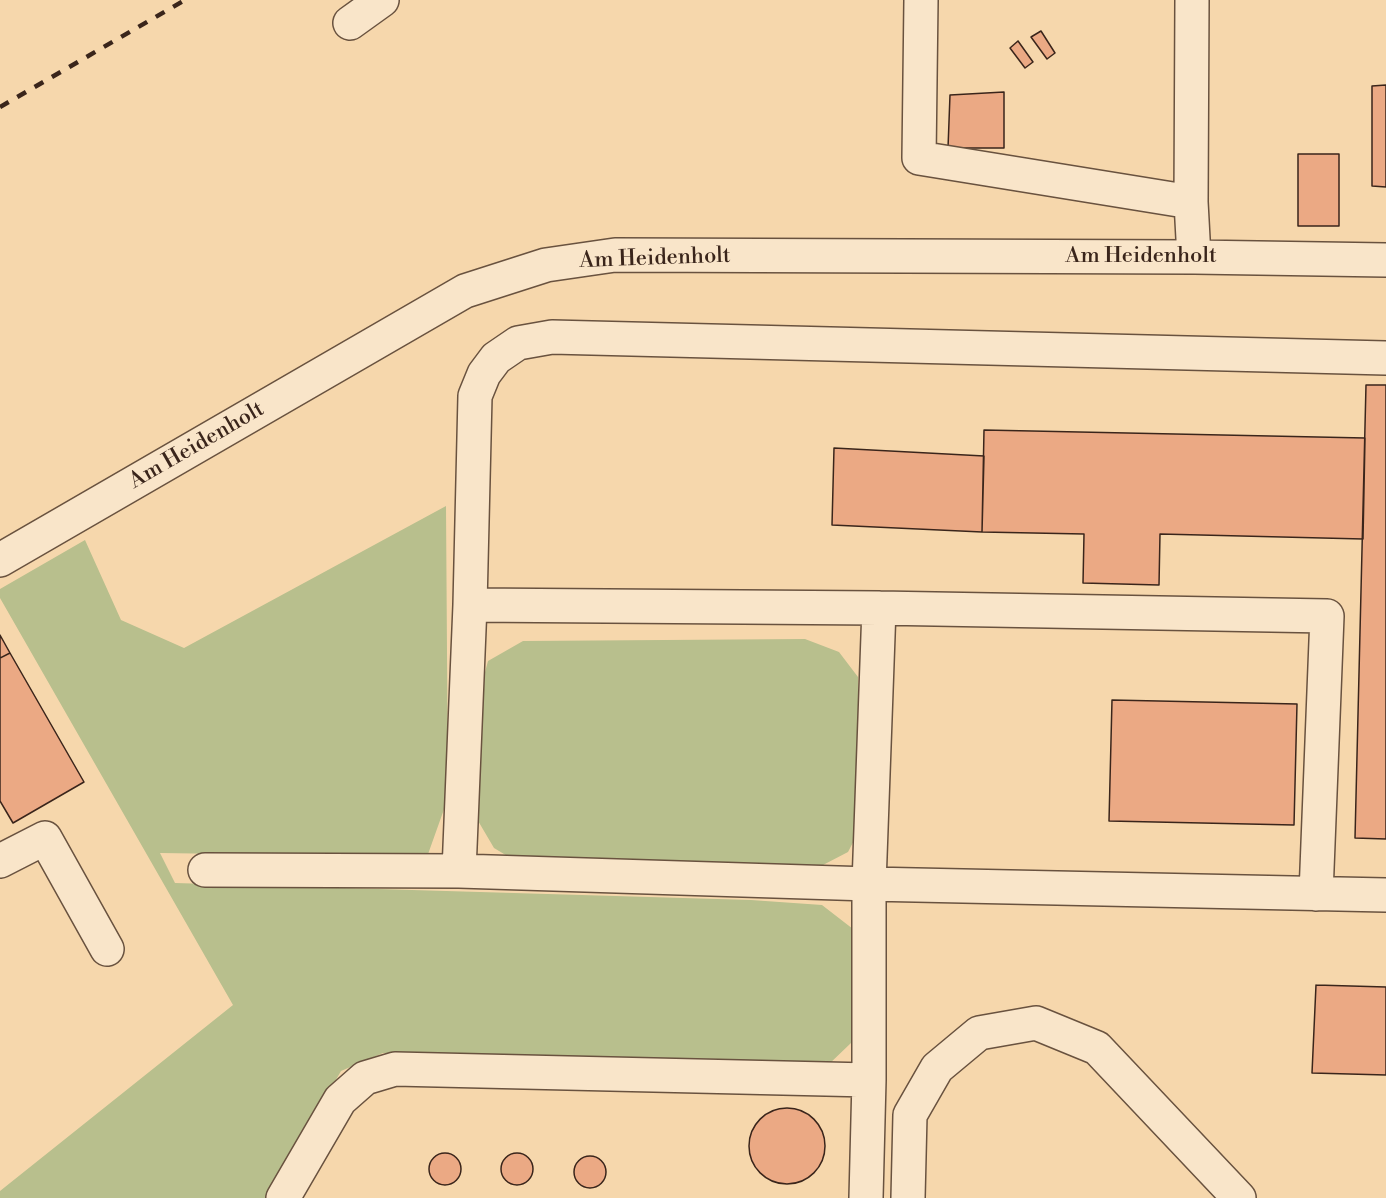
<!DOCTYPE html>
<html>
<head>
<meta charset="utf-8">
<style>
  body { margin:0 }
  canvas { display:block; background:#f6d7ac }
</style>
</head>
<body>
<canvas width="1386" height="1198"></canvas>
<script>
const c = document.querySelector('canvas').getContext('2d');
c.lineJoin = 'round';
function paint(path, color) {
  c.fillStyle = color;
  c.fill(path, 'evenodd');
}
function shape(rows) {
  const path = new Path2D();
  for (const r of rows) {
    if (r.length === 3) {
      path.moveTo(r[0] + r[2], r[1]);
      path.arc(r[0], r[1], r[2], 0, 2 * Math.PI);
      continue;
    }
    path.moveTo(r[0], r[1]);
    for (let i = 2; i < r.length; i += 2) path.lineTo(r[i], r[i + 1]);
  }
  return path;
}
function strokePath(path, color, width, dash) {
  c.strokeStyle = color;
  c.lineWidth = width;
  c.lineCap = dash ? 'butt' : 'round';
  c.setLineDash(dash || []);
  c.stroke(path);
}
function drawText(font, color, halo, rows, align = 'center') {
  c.font = font + ' "Libre Bodoni",serif';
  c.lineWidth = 4.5;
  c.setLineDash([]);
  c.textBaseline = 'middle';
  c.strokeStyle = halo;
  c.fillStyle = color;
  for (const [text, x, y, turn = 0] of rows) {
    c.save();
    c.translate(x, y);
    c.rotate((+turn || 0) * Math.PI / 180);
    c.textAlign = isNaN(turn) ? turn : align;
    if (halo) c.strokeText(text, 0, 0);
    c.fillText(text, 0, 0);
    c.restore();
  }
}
paint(shape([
  [446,506,448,798,427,857,160,853,175,883,751,900,822,905,853,929,851,1043,827,1066,734,1065,383,1053,341,1071,268,1198,0,1198,0,1191,233,1005,0,598,0,589,85,540,121,620,184,648],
  [805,639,839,652,858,677,862,825,848,852,823,865,519,863,494,848,474,814,481,687,488,661,523,641]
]), '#b8bf8d');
const building = shape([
  [1041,31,1055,53,1047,59,1031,37,1041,31],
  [1018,41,1033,62,1025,68,1010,48,1018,41],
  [1386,85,1386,187,1372,186,1372,86,1386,85],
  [1004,92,1004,148,948,148,950,95,1004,92],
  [1298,154,1339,154,1339,226,1298,226,1298,154],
  [1366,385,1386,385,1386,839,1355,838,1366,385],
  [984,430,1365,438,1363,539,1160,534,1159,585,1083,583,1084,534,982,532,984,430],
  [834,448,984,456,982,532,832,525,834,448],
  [0,635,10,653,0,658,0,635],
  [10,653,84,782,13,823,0,801,0,658,10,653],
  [1112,700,1297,704,1294,825,1109,821,1112,700],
  [1316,985,1386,987,1386,1075,1312,1073,1316,985],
  [787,1146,38],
  [445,1169,16],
  [517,1169,16],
  [590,1172,16]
]);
paint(building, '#eba984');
strokePath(building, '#3a251b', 1.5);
const minor = shape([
  [921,0,919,158,1191,202],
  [1192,0,1191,202,1194,257],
  [350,23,382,0],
  [0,560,465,291,546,265,615,255,1194,257,1386,260],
  [470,605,879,608,1327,616,1316,894],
  [0,861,45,838,107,949],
  [205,870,459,871,869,884,1386,895],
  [459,871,470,605,475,396,484,374,496,358,518,343,552,337,1386,358],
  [283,1198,340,1100,365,1078,395,1069,869,1080],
  [866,1198,869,1080,869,884,879,608],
  [908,1198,910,1115,937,1068,979,1033,1036,1023,1097,1048,1239,1198]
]);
strokePath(minor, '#69523f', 36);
strokePath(minor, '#f9e5c9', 33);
strokePath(shape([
  [0,107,185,0]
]), '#3a251b', 4.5, [10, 10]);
drawText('22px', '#3a251b', '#f9e5c9', [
  ["Am Heidenholt",1141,257],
  ["Am Heidenholt",655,259,-2],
  ["Am Heidenholt",197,446,-30]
]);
</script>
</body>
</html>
